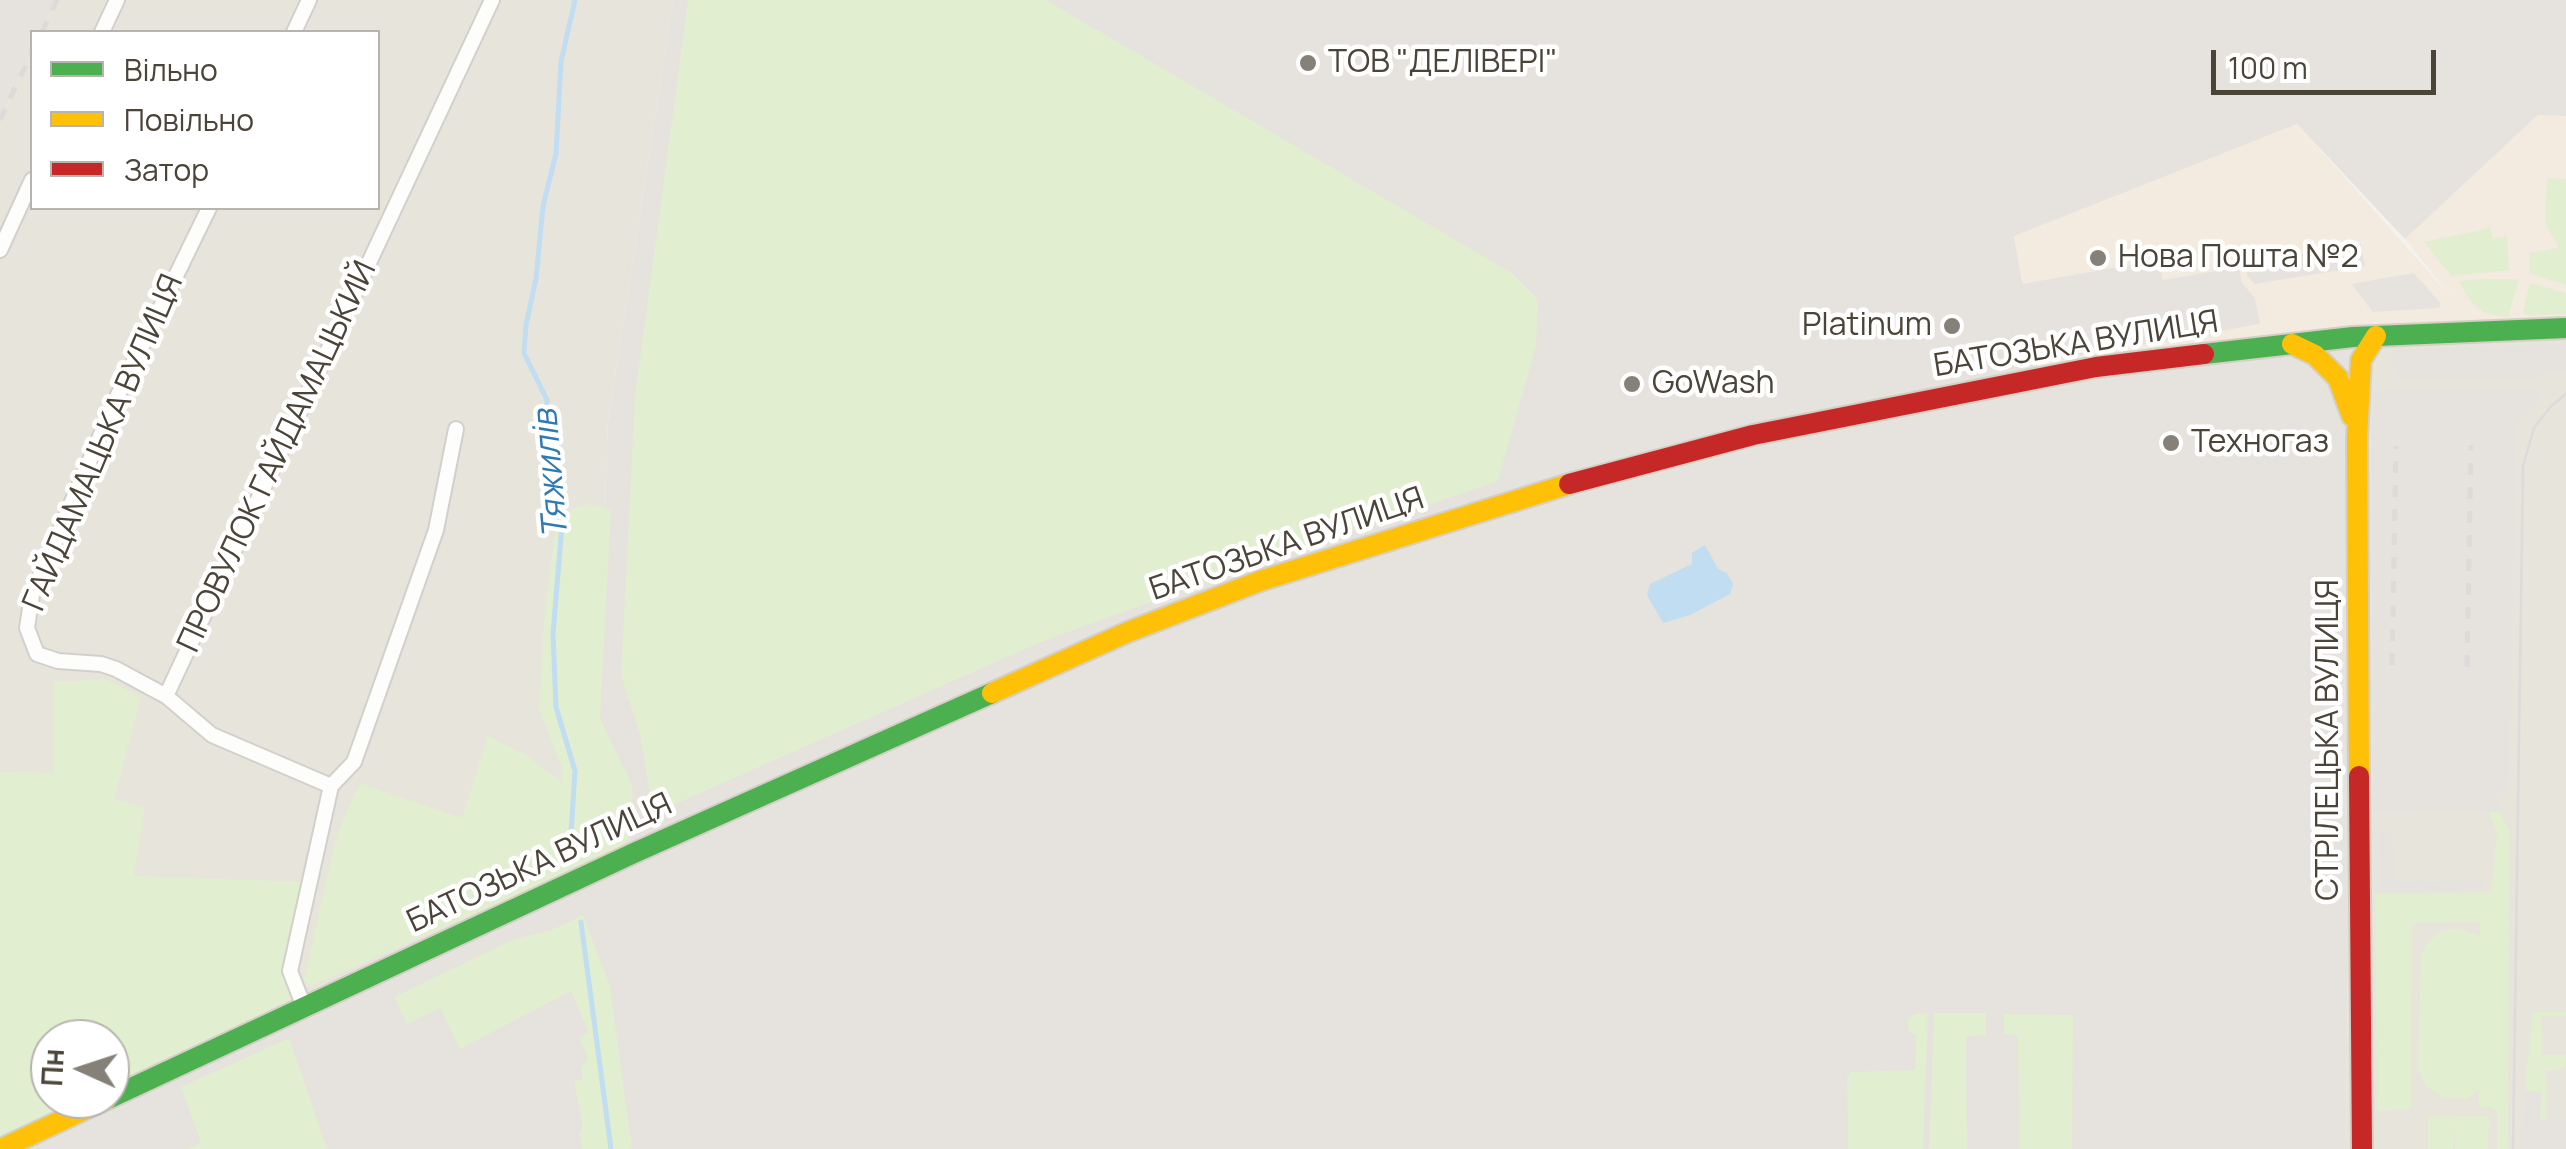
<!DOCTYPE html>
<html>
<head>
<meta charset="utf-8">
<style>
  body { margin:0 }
  #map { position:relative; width:2566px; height:1149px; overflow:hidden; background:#f4f2ee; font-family:Manrope,sans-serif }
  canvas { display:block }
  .legend { position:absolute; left:30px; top:30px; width:350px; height:180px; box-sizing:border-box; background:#fff; border:2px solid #b7b4b0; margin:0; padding:12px 18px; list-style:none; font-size:30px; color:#4b4439 }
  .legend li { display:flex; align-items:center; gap:20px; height:50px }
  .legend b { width:50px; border:2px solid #b7b4b0 }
  .north { position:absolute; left:30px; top:1019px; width:100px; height:100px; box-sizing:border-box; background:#fff; border:2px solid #b7b4b0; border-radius:50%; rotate:273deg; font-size:28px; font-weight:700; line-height:40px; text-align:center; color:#4b4439 }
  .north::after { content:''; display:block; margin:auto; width:35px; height:45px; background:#868178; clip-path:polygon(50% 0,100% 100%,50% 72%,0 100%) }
  .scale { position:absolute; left:2211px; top:50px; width:225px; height:45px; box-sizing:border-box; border:5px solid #4b4439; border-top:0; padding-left:12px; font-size:30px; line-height:35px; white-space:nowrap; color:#4b4439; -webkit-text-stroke:8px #fff; paint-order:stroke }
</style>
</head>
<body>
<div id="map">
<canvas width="2566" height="1149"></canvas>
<ul class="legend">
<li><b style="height:12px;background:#4caf50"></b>Вільно</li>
<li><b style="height:12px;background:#ffc107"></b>Повільно</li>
<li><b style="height:12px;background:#c62828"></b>Затор</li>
</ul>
<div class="north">Пн</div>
<div class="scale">100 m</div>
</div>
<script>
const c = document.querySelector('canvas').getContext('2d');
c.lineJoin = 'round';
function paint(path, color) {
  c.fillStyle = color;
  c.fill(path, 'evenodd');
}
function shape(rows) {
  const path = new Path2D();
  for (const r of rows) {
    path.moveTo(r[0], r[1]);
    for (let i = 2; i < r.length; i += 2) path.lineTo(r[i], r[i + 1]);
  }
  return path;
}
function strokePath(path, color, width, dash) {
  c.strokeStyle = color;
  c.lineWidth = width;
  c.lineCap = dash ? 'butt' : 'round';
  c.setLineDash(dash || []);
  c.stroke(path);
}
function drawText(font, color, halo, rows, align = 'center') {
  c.font = font + ' Manrope,sans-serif';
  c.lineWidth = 9;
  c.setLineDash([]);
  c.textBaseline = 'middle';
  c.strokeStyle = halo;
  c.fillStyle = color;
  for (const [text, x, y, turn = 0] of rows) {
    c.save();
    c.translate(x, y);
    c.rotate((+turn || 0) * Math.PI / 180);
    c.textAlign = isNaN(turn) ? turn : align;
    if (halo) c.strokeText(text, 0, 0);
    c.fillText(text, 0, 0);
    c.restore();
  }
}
paint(shape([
  [57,0,673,0,608,422,598,711,634,851,304,1007,110,1039,50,1039,50,1099,0,1149,0,120,32,52,32,208,378,208,378,32,42,32],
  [2566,330,2566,1149,2346,1149,2354,338]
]), '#e7e4dc');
paint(shape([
  [2538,115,2566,116,2566,329,2481,331,2039,378,2014,235,2297,124,2453,299,2405,239]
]), '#f3ebdf');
paint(shape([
  [0,0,57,0,42,32,32,32,32,52,0,120],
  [673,0,2566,0,2566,116,2538,115,2405,239,2297,124,2014,236,2039,378,2354,338,2346,1149,1,1149,633,851,598,711,608,422],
  [2540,387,2540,401,2516,425,2509,792,2499,796,2500,812,2373,813,2372,391],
  [2525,1090,2541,1091,2540,1120,2566,1121,2566,1149,2520,1149]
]), '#e6e2de');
paint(shape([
  [688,0,1046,0,1512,273,1538,299,1536,346,1498,481,1240,569,1041,642,653,814,640,735,621,675,635,395],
  [2547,178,2566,179,2566,285,2529,273,2530,253,2559,247,2545,224],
  [2490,228,2493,239,2507,236,2509,270,2452,276,2424,242],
  [2474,279,2519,279,2508,317,2485,313,2470,300,2459,282],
  [2530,283,2566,293,2566,314,2529,316,2523,313],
  [587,504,611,510,600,718,632,785,633,829,623,848,309,987,304,979,337,834,360,783,462,818,488,736,526,755,561,782,562,768,539,709,545,605,558,514],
  [106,679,141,697,114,799,145,808,134,876,310,882,290,971,304,1007,110,1097,110,1039,50,1039,50,1099,106,1099,0,1148,0,772,53,773,54,682],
  [2489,812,2500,812,2509,831,2508,1149,2497,1149,2497,1113,2490,1107,2479,1107,2479,1090,2468,1099,2443,1098,2426,1086,2418,1068,2421,954,2426,944,2439,932,2459,928,2480,936,2480,922,2412,923,2411,1109,2377,1111,2375,894,2491,892,2497,833],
  [583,915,610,986,632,1149,582,1149,579,1131,583,1129,574,1081,583,1079,581,1068,588,1057,579,1038,588,1032,571,991,460,1049,440,1008,407,1024,394,997,514,939,551,930],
  [2533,1012,2566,1012,2566,1016,2541,1017,2542,1055,2566,1055,2565,1068,2544,1071,2547,1083,2546,1120,2540,1120,2541,1092,2525,1090],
  [1928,1013,1923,1149,1848,1149,1847,1077,1850,1072,1915,1070,1916,1035,1909,1032,1907,1021,1914,1014],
  [1934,1013,1986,1013,1986,1035,1966,1036,1967,1149,1929,1149],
  [2004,1014,2073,1015,2072,1149,2019,1149,2018,1035,2004,1034],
  [289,1038,327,1149,187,1149,201,1143,181,1087],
  [2428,1115,2489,1116,2488,1149,2455,1149,2454,1127,2453,1149,2428,1149]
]), '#e1eecf');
paint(shape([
  [2361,244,2365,266,2255,284,2247,276,2246,264],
  [2158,260,2163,280,2239,267,2242,283,2255,298,2260,324,2036,363,2022,284],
  [2414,273,2441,304,2439,308,2373,312,2351,284],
  [2566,344,2566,373,2540,373,2539,378,2396,380,2391,350],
  [2378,832,2393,832,2395,882,2484,881,2484,889,2379,892]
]), '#e6e3df');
paint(shape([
  [1705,545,1718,569,1727,573,1733,584,1730,594,1690,615,1663,623,1647,595,1650,584,1692,564,1692,553]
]), '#c0ddf1');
strokePath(shape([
  [571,833,575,771,556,707,553,634,563,513,547,449,547,400,524,353,526,325,536,279,543,206,556,154,561,62,575,0],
  [581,922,611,1149]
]), '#c0ddf1', 5);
const street = shape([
  [102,32,117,0],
  [294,32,309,0],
  [209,208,117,397,32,595,27,628,37,654,58,661,101,664,116,669,166,696,212,735,331,786],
  [0,250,32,180],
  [166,696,492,0],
  [304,1007,290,971,331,786,354,762,436,530,456,429]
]);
const fast = shape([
  [2204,354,2353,337,2566,328],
  [110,1098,634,853,992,693]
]);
const slow = shape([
  [2292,344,2315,355,2338,378,2352,416],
  [992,693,1128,632,1260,581,1569,484],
  [2359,776,2357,438,2361,360,2376,336],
  [1,1149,107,1099]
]);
const jam = shape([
  [1569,484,1753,435,2096,367,2204,354],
  [2359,776,2362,1149]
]);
strokePath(street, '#d2d0cb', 18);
strokePath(fast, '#d3cfc5', 24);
strokePath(slow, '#d3cfc5', 24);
strokePath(jam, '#d3cfc5', 24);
strokePath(street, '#fdfdfc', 14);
strokePath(fast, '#4caf50', 20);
strokePath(slow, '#ffc107', 20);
strokePath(jam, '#c62828', 20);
strokePath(shape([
  [2513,1149,2523,466,2534,428,2551,406,2566,394]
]), '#dbdbda', 2.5);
strokePath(shape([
  [42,32,57,0],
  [0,120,32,52],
  [2392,665,2396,446],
  [2467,667,2471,445]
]), '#dbdbda', 5, [12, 12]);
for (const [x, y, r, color] of [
  [1308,63,10,"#868178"],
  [2098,258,10,"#868178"],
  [1952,326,10,"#868178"],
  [1632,384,10,"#868178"],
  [2171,443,10,"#868178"]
]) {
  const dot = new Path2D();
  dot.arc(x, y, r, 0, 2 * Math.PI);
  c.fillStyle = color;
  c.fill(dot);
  strokePath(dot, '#fff', 4);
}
drawText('32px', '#4b4439', '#fff', [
  ["ТОВ \"ДЕЛІВЕРІ\"",1328,63],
  ["Нова Пошта №2",2118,258],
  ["Platinum",1932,326,"right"],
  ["GoWash",1652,384],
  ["Техногаз",2191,443]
], 'left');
drawText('32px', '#4b4439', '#fff', [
  ["БАТОЗЬКА ВУЛИЦЯ",2076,345,-9],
  ["ГАЙДАМАЦЬКА ВУЛИЦЯ",104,443,-67],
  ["ПРОВУЛОК ГАЙДАМАЦЬКИЙ",278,457,-65],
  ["БАТОЗЬКА ВУЛИЦЯ",1287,545,-19],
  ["СТРІЛЕЦЬКА ВУЛИЦЯ",2329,740,-90],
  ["БАТОЗЬКА ВУЛИЦЯ",540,864,-25]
]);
drawText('italic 35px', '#2e7ab2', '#fff', [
  ["Тяжилів",552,474,-95]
]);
</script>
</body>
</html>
